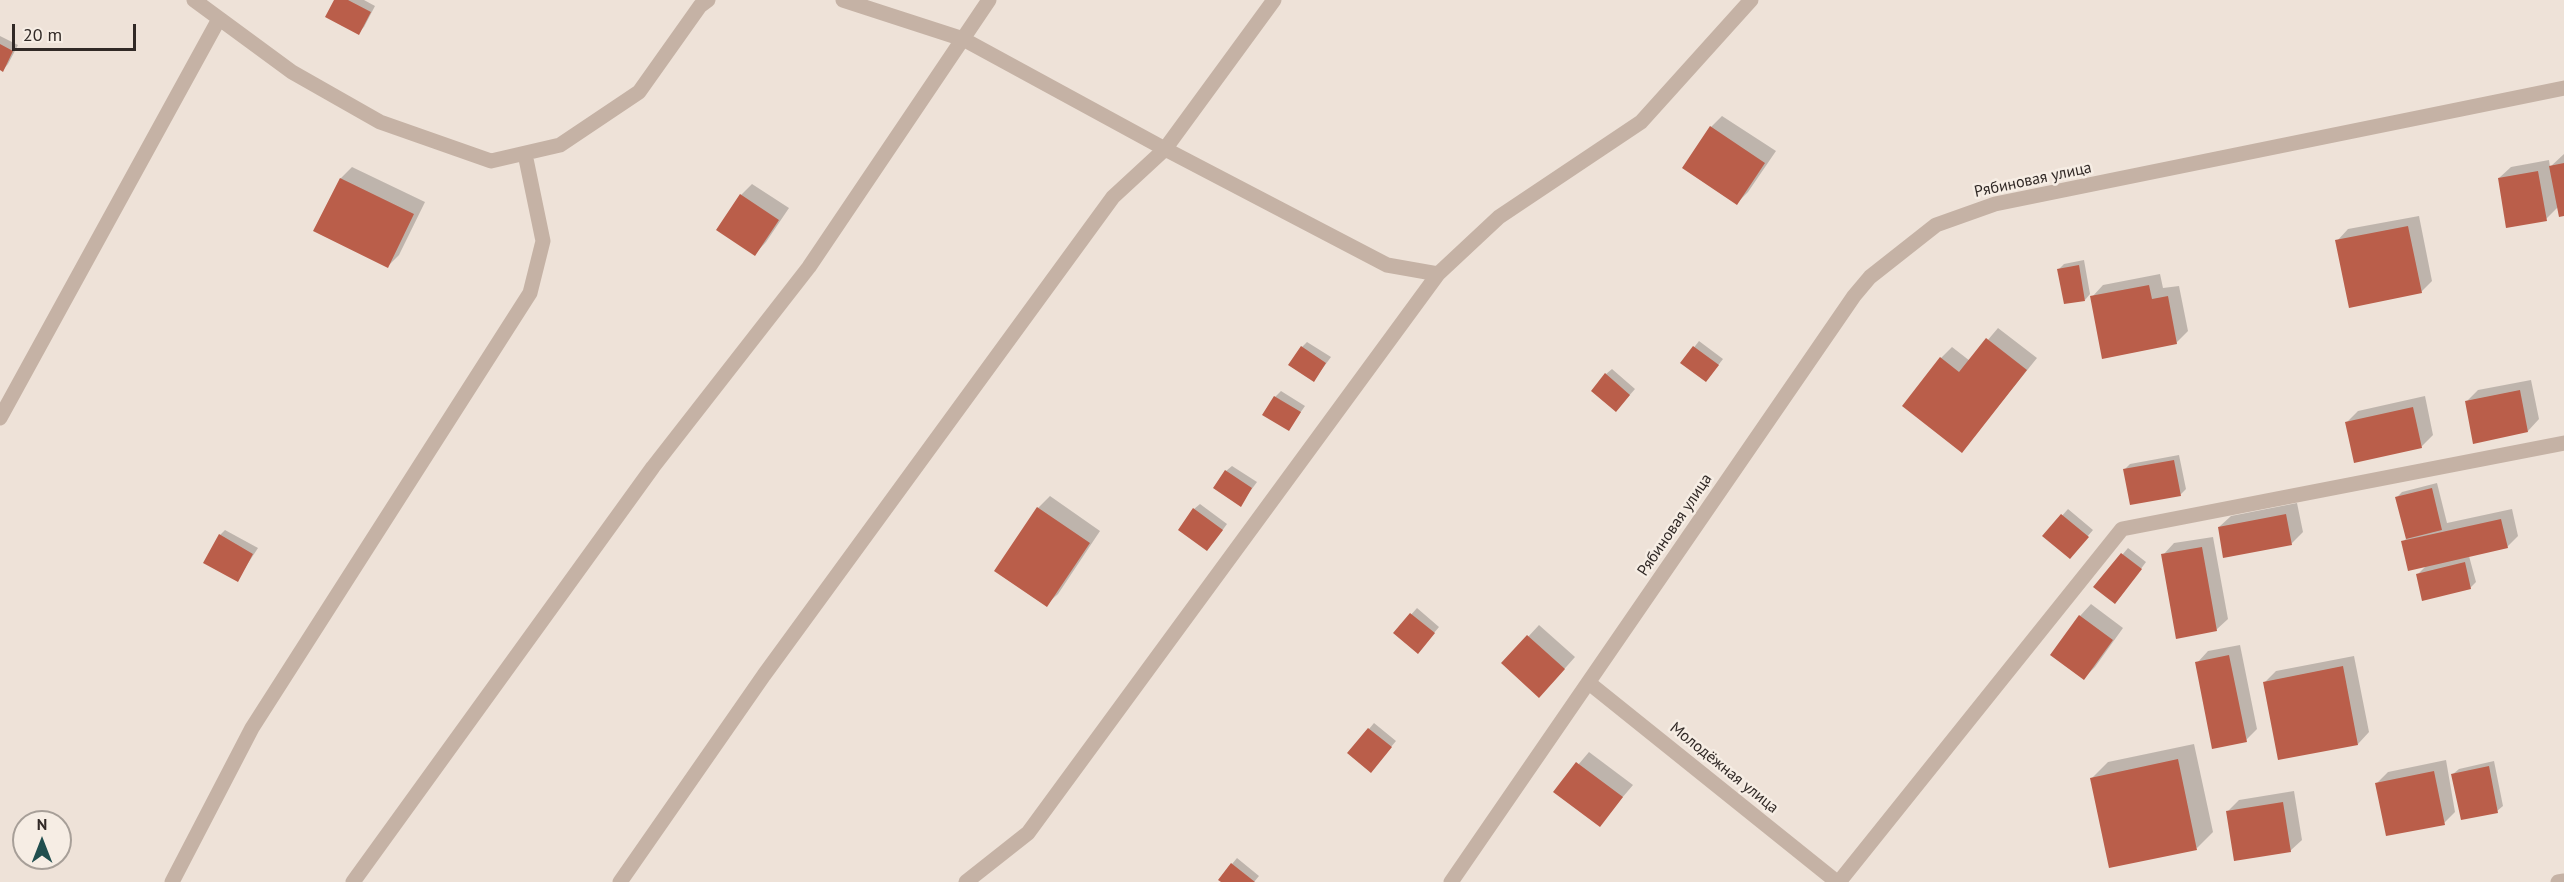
<!DOCTYPE html>
<html>
<head>
<meta charset="utf-8">
<style>
  body { margin:0 }
  #map { position:relative; width:2564px; height:882px; overflow:hidden; background:#eee2d8; font-family:"PT Sans",sans-serif }
  canvas { display:block }
  .north { position:absolute; left:12px; top:810px; width:60px; height:60px; box-sizing:border-box; background:#f6ede4; border:2px solid #a79f98; border-radius:50%; rotate:0deg; font-size:16px; font-weight:700; line-height:24px; text-align:center; color:#312926 }
  .north::after { content:''; display:block; margin:auto; width:21px; height:27px; background:#204e4e; clip-path:polygon(50% 0,100% 100%,50% 72%,0 100%) }
  .scale { position:absolute; left:12px; top:24px; width:124px; height:27px; box-sizing:border-box; border:3px solid #312926; border-top:0; padding-left:8px; font-size:18px; line-height:21px; white-space:nowrap; color:#312926; -webkit-text-stroke:4px #f6ede4; paint-order:stroke }
</style>
</head>
<body>
<div id="map">
<canvas width="2564" height="882"></canvas>
<div class="north">N</div>
<div class="scale">20 m</div>
</div>
<script>
const c = document.querySelector('canvas').getContext('2d');
c.lineJoin = 'round';
function paint(path, color) {
  c.fillStyle = color;
  c.fill(path, 'evenodd');
}
function shape(rows) {
  const path = new Path2D();
  for (const r of rows) {
    path.moveTo(r[0], r[1]);
    for (let i = 2; i < r.length; i += 2) path.lineTo(r[i], r[i + 1]);
  }
  return path;
}
function strokePath(path, color, width, dash) {
  c.strokeStyle = color;
  c.lineWidth = width;
  c.lineCap = dash ? 'butt' : 'round';
  c.setLineDash(dash || []);
  c.stroke(path);
}
function drawText(font, color, halo, rows, align = 'center') {
  c.font = font + ' "PT Sans",sans-serif';
  c.lineWidth = 5;
  c.setLineDash([]);
  c.textBaseline = 'middle';
  c.strokeStyle = halo;
  c.fillStyle = color;
  for (const [text, x, y, turn = 0] of rows) {
    c.save();
    c.translate(x, y);
    c.rotate((+turn || 0) * Math.PI / 180);
    c.textAlign = isNaN(turn) ? turn : align;
    if (halo) c.strokeText(text, 0, 0);
    c.fillText(text, 0, 0);
    c.restore();
  }
}
paint(shape([
  [336,0,364,0,375,6,364,27,358,33],
  [0,36,18,45,8,64,3,70,0,68],
  [1722,116,1776,151,1748,192,1737,203,1711,127],
  [2564,154,2564,215,2558,207,2546,219,2499,178,2511,167,2549,160,2550,167],
  [352,167,425,202,399,255,388,266,315,231,341,178],
  [752,184,789,208,766,242,755,254,741,195],
  [2419,216,2432,281,2421,292,2337,241,2348,229],
  [2084,260,2090,294,2085,300,2059,269,2064,264],
  [2160,274,2163,288,2179,286,2188,331,2176,343,2092,297,2103,285],
  [1998,328,2037,358,1962,451,1941,358,1952,347,1970,361],
  [1699,341,1723,359,1706,381,1682,363],
  [1307,342,1331,357,1314,380,1302,347],
  [1612,369,1635,389,1621,405,1606,374],
  [2531,380,2539,419,2528,431,2466,402,2478,390],
  [1281,391,1305,406,1289,429,1275,397],
  [2425,396,2433,435,2421,447,2347,422,2358,411],
  [2179,455,2186,489,2180,495,2125,469,2130,464],
  [1232,466,1257,482,1240,505,1226,471],
  [2437,483,2447,523,2512,509,2518,536,2507,547,2469,556,2476,582,2470,588,2417,575,2426,566,2403,542,2407,538,2397,497,2402,492],
  [1050,496,1100,531,1058,594,1046,605,996,570,1038,508],
  [2297,503,2303,532,2291,544,2219,527,2231,516],
  [1200,504,1227,524,1213,543,1194,509],
  [2068,509,2093,530,2075,551,2044,536],
  [225,530,258,548,237,580,220,535],
  [2213,537,2228,619,2216,630,2163,555,2174,543],
  [2128,548,2146,562,2120,597,2095,587],
  [2091,604,2123,628,2095,667,2084,678,2052,655,2080,616],
  [1417,608,1439,627,1423,646,1395,633],
  [1539,625,1575,657,1551,684,1504,663],
  [2240,645,2257,729,2246,740,2197,663,2208,651],
  [2354,656,2369,732,2358,744,2264,683,2276,671],
  [1374,723,1396,741,1376,765,1369,729],
  [2194,744,2213,832,2197,848,2092,778,2108,762],
  [1589,752,1633,785,1599,825,1555,792],
  [2446,760,2455,812,2444,823,2377,783,2388,772],
  [2494,761,2503,806,2497,811,2453,774,2459,769],
  [2294,791,2302,840,2290,851,2228,811,2239,800],
  [1237,858,1259,876,1254,882,1223,882,1232,864]
]), '#0003');
paint(shape([
  [334,0,348,0,371,12,359,35,325,17],
  [0,44,13,51,3,72,0,70],
  [1710,126,1765,163,1737,205,1682,168],
  [2564,163,2564,216,2559,217,2549,166],
  [2538,171,2547,221,2506,228,2498,178],
  [340,178,414,214,388,268,313,231],
  [740,194,779,220,755,256,716,230],
  [2408,226,2422,293,2349,308,2335,240],
  [2079,265,2085,301,2064,304,2057,269],
  [2149,285,2152,299,2168,296,2177,344,2102,359,2090,296],
  [1986,338,2027,370,1962,453,1902,406,1940,357,1959,372],
  [1301,346,1326,363,1314,382,1288,365],
  [1693,346,1719,365,1706,382,1680,363],
  [1605,373,1630,395,1616,412,1591,391],
  [2520,390,2528,432,2473,444,2465,401],
  [1274,396,1301,412,1289,431,1262,415],
  [2413,407,2422,448,2354,463,2345,422],
  [2174,460,2181,496,2130,505,2123,469],
  [1225,470,1252,488,1241,507,1213,488],
  [2432,488,2442,530,2406,539,2395,497],
  [1037,507,1090,543,1047,607,994,571],
  [1193,508,1223,530,1207,551,1178,530],
  [2061,514,2089,537,2070,559,2042,536],
  [2286,514,2292,545,2223,558,2218,527],
  [2501,519,2508,548,2408,571,2401,541],
  [219,534,253,554,238,582,203,563],
  [2202,547,2217,631,2176,639,2161,554],
  [2121,553,2142,569,2115,604,2093,587],
  [2465,562,2471,589,2422,601,2416,574],
  [1410,613,1435,633,1418,654,1393,633],
  [2079,615,2113,640,2084,680,2050,655],
  [1527,635,1565,669,1539,698,1501,663],
  [2229,655,2247,742,2212,749,2195,662],
  [2343,666,2358,745,2278,760,2263,682],
  [1368,728,1392,747,1371,773,1347,753],
  [2178,759,2197,850,2109,868,2090,778],
  [1576,762,1623,797,1600,827,1553,792],
  [2489,766,2498,813,2461,820,2451,774],
  [2434,771,2445,825,2386,836,2375,783],
  [2283,802,2291,852,2234,861,2226,811],
  [1231,863,1255,882,1221,882,1218,880]
]), '#ba5e4a');
strokePath(shape([
  [194,0,292,72,380,122,491,161,560,145,639,92,700,6,708,0],
  [843,0,963,39,1165,149,1387,265,1438,274,1499,217,1641,122,1751,0],
  [0,418,219,19],
  [1589,683,1837,882],
  [172,882,252,728,530,293,543,241,525,154],
  [353,882,653,467,809,267,989,0],
  [620,882,764,675,1113,197,1165,149,1274,0],
  [966,882,1028,833,1438,274],
  [1451,882,1854,296,1870,277,1936,225,1995,204,2564,88],
  [1839,882,2122,529,2564,443],
  [2558,882,2564,881]
]), '#c5b2a5', 15);
drawText('16px', '#312926', '#f6ede4', [
  ["Рябиновая улица",2033,180,-12],
  ["Рябиновая улица",1675,525,-56],
  ["Молодёжная улица",1724,768,39]
]);
</script>
</body>
</html>
